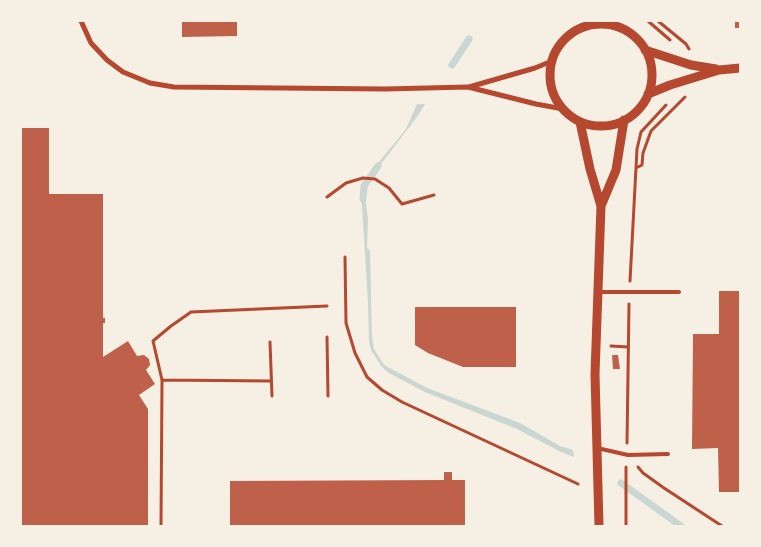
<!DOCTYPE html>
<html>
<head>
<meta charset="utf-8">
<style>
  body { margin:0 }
  #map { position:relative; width:761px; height:547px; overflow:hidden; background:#f6efe4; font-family:"Public Sans",sans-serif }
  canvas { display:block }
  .frame { position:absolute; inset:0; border:22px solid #f6efe4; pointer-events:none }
</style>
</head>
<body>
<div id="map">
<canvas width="761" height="547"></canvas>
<div class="frame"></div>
</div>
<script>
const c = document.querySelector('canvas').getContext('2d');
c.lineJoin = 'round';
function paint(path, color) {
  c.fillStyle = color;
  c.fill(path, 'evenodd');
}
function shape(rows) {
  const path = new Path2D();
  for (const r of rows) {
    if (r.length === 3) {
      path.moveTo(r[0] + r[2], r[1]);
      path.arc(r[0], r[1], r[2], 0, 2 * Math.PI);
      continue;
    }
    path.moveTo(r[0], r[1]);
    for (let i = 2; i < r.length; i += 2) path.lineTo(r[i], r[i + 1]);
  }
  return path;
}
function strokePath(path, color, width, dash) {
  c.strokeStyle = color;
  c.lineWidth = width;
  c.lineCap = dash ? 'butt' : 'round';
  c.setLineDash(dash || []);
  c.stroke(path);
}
paint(shape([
  [417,104,425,104,417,117,374,173,370,173,406,129],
  [361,189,364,189,368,219,367,248,370,251,372,336,374,349,384,365,427,388,520,423,560,446,573,450,574,457,559,451,517,429,425,392,389,373,382,367,371,350,369,341,368,303]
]), '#c9d6d2');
strokePath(shape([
  [452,65,469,39],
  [363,199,364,186,378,166],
  [621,483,681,526]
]), '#c9d6d2', 7);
paint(shape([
  [182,21,237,21,237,36,182,37],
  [735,21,740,21,740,28,735,28],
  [21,128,49,128,49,194,103,194,103,318,105,318,105,323,103,323,103,357,128,341,137,356,144,355,149,359,150,365,146,370,155,384,139,395,148,409,148,526,21,526],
  [719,291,740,291,740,492,719,492,718,448,692,449,693,334,719,334],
  [415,307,516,307,516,367,463,367,428,353,415,345],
  [612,355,618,355,620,369,613,369],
  [444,472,452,472,452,480,465,480,465,526,230,526,230,481,444,480]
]), '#bf614a');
strokePath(shape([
  [648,21,670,40],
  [658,21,686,44,689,49],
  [638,167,642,165,643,153,651,131,685,97],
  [327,197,346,183,363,178,375,179,389,188,402,204,434,195],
  [345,257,346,323,355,353,367,377,382,390,402,402,578,484],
  [630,281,637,149,641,132,666,105],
  [327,337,328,396],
  [270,342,272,396],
  [611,346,628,347],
  [162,380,271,381],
  [627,443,629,304],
  [626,467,626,526],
  [638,467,643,473,664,488,722,526],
  [161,526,162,380,153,341,171,326,191,312,327,306]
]), '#b5482f', 3);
strokePath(shape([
  [598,292,679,292],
  [597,448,628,455,668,454]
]), '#b5482f', 4);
strokePath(shape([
  [81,21,91,43,107,60,123,72,150,83,174,87,385,89,468,87,536,104,563,109],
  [469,87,535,68,552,61]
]), '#b5482f', 5);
strokePath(shape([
  [601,75,51],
  [645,50,691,65,716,69],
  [648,94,670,85,719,70,740,68],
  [580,122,590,169,601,206,595,374,599,526],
  [601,206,616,170,624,120]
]), '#b5482f', 9);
</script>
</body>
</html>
